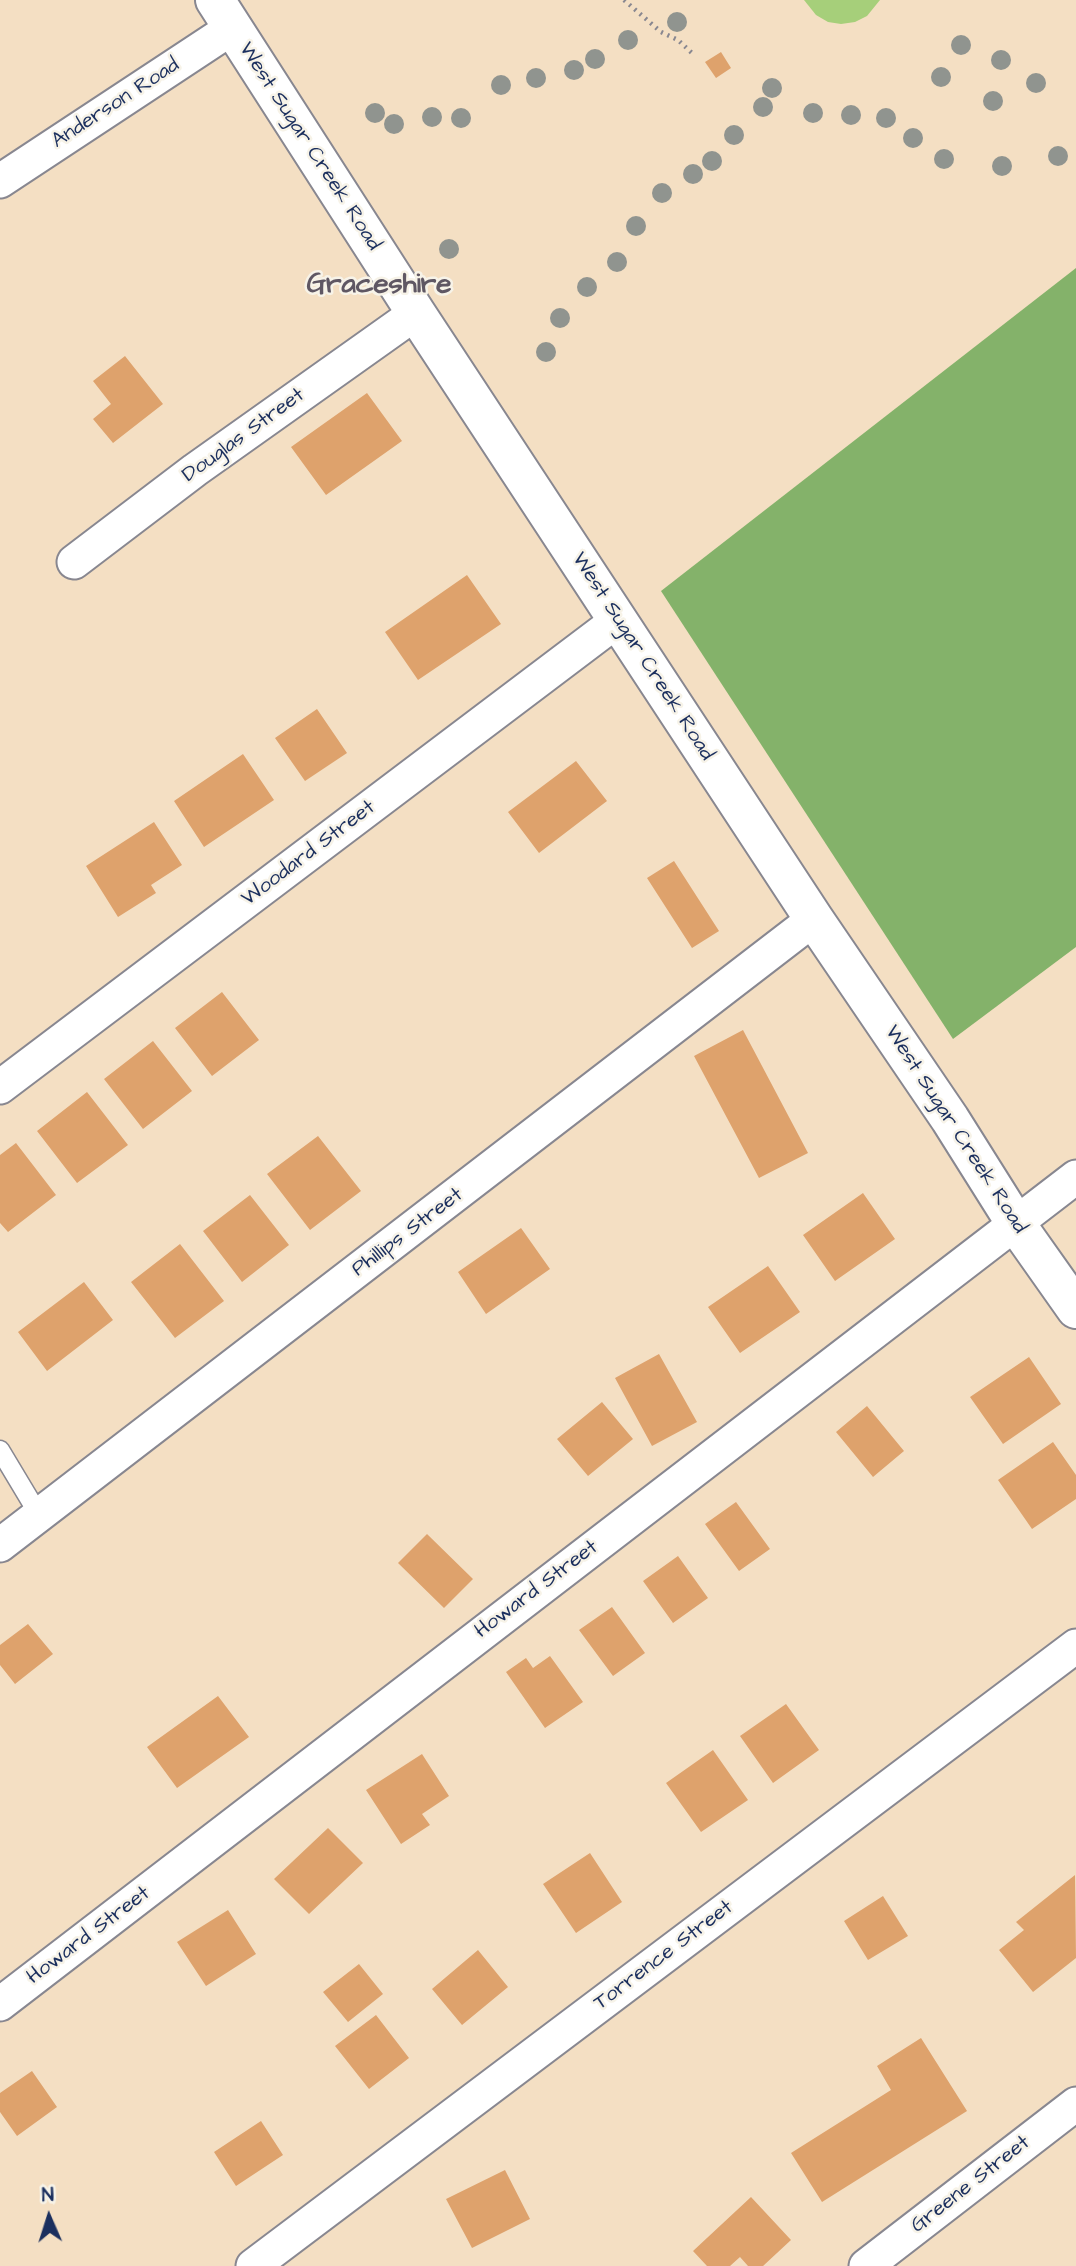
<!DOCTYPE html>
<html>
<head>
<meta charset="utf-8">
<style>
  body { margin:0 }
  #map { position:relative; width:1076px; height:2266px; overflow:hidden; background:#f4dfc3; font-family:"Architects Daughter",sans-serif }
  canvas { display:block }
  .north { position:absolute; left:14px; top:2182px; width:70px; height:70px; -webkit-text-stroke:5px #f7f3e8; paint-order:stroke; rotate:357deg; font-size:19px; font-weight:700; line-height:28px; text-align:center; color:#1b2f5e }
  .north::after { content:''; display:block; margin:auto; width:24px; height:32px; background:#1b2f5e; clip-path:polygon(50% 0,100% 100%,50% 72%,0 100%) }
</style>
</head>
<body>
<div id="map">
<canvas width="1076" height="2266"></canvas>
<div class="north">N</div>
</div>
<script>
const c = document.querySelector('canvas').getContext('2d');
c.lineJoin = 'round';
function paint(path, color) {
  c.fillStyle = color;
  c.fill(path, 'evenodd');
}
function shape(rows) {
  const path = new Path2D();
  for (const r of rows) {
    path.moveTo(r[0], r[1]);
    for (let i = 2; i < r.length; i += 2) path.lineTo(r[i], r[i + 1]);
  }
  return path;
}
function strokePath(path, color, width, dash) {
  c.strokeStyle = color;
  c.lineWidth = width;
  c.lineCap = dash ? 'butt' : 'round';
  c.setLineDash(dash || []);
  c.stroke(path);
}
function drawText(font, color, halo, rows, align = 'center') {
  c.font = font + ' "Architects Daughter",sans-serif';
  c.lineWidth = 5;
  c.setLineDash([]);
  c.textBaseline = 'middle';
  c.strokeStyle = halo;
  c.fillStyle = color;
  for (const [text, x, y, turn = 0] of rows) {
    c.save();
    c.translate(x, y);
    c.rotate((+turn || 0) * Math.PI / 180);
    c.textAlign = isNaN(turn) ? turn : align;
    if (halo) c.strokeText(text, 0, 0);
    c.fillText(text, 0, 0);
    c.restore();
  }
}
paint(shape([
  [804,0,880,0,867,16,855,22,841,24,828,22,816,15]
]), '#a6cf7a');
paint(shape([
  [1076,268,1076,947,953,1039,661,591]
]), '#84b26a');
paint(shape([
  [721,52,731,68,716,78,705,62],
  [125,356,163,404,113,443,93,419,111,404,93,381],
  [367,393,402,441,326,495,291,447],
  [467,575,501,624,418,680,385,632],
  [317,709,347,753,305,781,275,738],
  [243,754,274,800,204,847,174,801],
  [576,761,607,801,539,853,508,812],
  [154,822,182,865,151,885,156,893,118,917,86,866],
  [674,861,719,931,692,948,647,878],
  [222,992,259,1040,212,1076,175,1028],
  [743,1030,808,1153,759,1178,694,1056],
  [153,1041,192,1091,143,1129,104,1079],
  [87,1092,128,1145,77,1183,37,1131],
  [318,1136,361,1191,310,1230,267,1174],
  [16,1143,56,1195,8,1232,0,1223,0,1155],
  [863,1193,895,1239,835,1281,803,1235],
  [250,1195,289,1245,242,1282,203,1231],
  [521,1228,550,1269,486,1314,458,1272],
  [180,1244,224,1301,175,1338,131,1282],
  [768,1266,800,1312,740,1353,708,1307],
  [84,1282,113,1320,47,1371,18,1332],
  [659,1354,697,1422,652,1446,615,1378],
  [1029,1357,1061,1404,1003,1444,970,1397],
  [602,1402,633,1439,588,1476,557,1439],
  [867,1406,904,1451,873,1477,836,1432],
  [1053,1442,1076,1475,1076,1499,1032,1529,998,1480],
  [736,1502,770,1549,739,1571,705,1524],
  [427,1534,473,1579,444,1608,398,1563],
  [678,1556,708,1598,673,1623,643,1581],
  [612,1607,645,1653,613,1676,579,1630],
  [28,1624,53,1654,15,1684,0,1665,0,1645],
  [550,1656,583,1702,545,1728,506,1672,526,1658,533,1668],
  [218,1696,249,1737,177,1788,147,1747],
  [786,1704,819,1750,773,1783,740,1736],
  [713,1750,748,1800,701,1832,666,1783],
  [422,1754,449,1796,422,1814,430,1825,401,1844,366,1790],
  [328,1828,363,1863,309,1914,274,1879],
  [590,1853,622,1902,576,1933,543,1884],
  [1075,1875,1076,1958,1033,1992,999,1950,1024,1930,1016,1922],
  [883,1896,908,1936,868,1960,844,1921],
  [228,1910,256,1954,206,1986,177,1942],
  [478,1950,508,1987,462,2025,432,1989],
  [359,1964,383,1994,348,2022,323,1992],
  [376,2015,409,2058,369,2089,335,2046],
  [921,2038,967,2111,822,2202,791,2153,891,2090,877,2066],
  [32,2071,57,2107,17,2136,0,2112,0,2093],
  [261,2121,283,2155,236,2186,214,2152],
  [505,2170,530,2219,472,2248,446,2199],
  [751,2197,791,2240,763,2266,748,2266,740,2257,730,2266,707,2266,693,2251]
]), '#dea26c');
const service = shape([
  [0,1450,39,1515]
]);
const minor = shape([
  [0,181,232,28],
  [74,562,195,470,416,313],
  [0,1087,618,620],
  [0,1545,814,919],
  [0,2004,1076,1177],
  [253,2266,1076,1646],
  [866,2266,1076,2104]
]);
const secondary = shape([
  [215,0,416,313,814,919,950,1119,1016,1224,1076,1309]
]);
strokePath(service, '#888790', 21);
strokePath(minor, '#888790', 37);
strokePath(secondary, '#888790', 42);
strokePath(shape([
  [624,0,661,32,678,40,693,54]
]), '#888790', 4.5, [2, 5]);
strokePath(service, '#fff', 18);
strokePath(minor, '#fff', 33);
strokePath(secondary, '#fff', 38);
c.fillStyle = '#90948f';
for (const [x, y] of [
  [677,22],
  [628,40],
  [961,45],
  [595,59],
  [1001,60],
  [574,70],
  [941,77],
  [536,78],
  [1036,83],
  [501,85],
  [772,88],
  [993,101],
  [763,107],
  [375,113],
  [813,113],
  [851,115],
  [432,117],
  [461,118],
  [886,118],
  [394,124],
  [734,135],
  [913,138],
  [1058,156],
  [944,159],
  [712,161],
  [1002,166],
  [693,174],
  [662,193],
  [636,226],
  [449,249],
  [617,262],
  [587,287],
  [560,318],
  [546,352]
]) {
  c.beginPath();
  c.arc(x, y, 10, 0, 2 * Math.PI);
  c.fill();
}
drawText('21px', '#1b2f5e', '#f7f3e8', [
  ["Anderson Road",116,104,-33],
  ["West Sugar Creek Road",309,147,57],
  ["Douglas Street",244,436,-36],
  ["West Sugar Creek Road",642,657,57],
  ["Woodard Street",309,854,-37],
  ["West Sugar Creek Road",955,1130,57],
  ["Phillips Street",408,1233,-37],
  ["Howard Street",537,1590,-37],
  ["Howard Street",89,1936,-37],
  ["Torrence Street",664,1956,-37],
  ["Greene Street",971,2185,-38]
]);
drawText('bold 28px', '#5f5763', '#f7f3e8', [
  ["Graceshire",379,286]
]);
</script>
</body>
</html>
